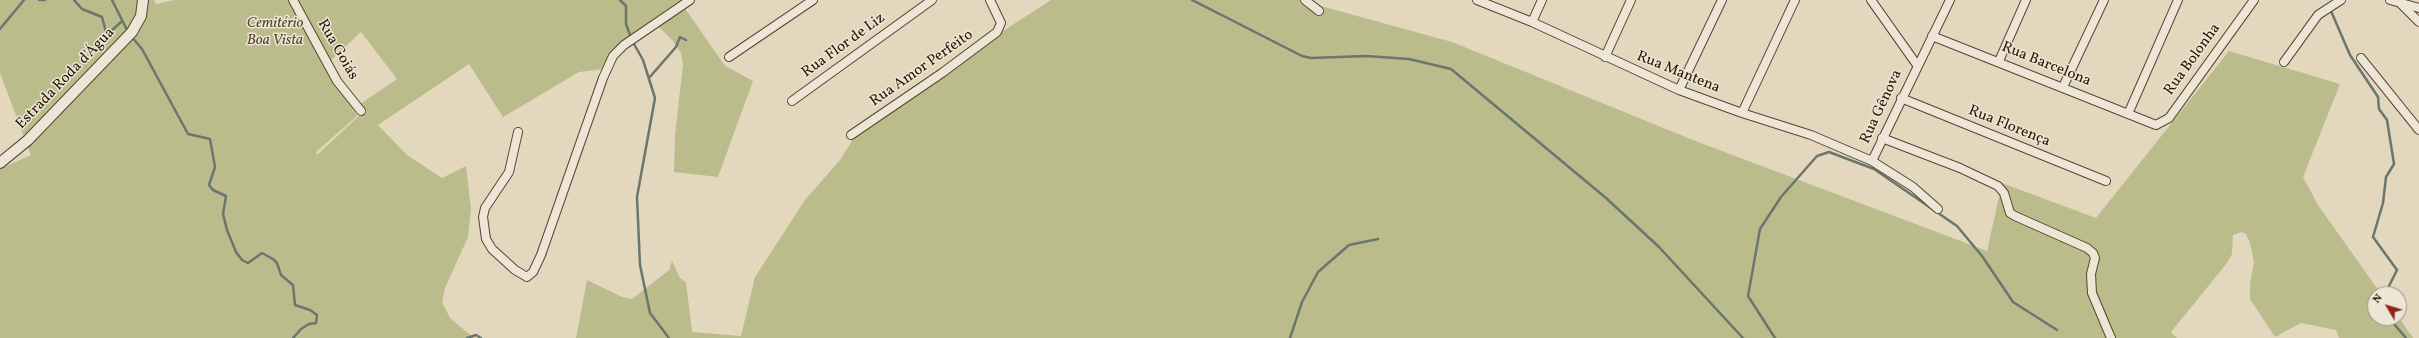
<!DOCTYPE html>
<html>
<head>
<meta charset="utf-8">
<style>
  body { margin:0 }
  #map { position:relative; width:2419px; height:338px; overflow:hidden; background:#e3d7be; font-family:Vollkorn,serif }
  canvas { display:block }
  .north { position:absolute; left:2367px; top:286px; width:40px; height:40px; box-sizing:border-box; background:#ede5d5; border:1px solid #9f9180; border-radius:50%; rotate:308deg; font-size:11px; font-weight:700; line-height:16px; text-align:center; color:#291301 }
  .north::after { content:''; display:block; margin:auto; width:14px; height:18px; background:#8f2418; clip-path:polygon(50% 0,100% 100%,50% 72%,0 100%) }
</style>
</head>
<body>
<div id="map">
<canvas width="2419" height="338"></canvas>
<div class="north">N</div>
</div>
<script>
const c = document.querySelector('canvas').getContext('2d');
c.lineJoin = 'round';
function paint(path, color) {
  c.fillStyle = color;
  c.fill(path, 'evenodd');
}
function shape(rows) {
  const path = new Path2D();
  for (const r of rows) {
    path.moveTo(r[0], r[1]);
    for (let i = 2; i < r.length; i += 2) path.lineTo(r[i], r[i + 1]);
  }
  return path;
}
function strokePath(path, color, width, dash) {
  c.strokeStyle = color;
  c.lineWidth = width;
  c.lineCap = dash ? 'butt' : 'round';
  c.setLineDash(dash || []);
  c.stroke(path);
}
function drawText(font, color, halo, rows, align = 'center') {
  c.font = font + ' Vollkorn,serif';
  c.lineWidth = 3;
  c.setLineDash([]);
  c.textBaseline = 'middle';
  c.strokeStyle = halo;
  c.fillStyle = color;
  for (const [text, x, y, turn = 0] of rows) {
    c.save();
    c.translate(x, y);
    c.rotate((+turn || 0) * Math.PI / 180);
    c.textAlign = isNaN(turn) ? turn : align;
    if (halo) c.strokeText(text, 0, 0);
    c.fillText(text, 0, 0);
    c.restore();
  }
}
paint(shape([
  [0,0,154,0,156,4,174,0,291,0,315,48,357,116,316,152,317,155,360,115,356,107,397,79,361,32,329,62,294,0,686,0,682,4,725,66,753,81,718,177,674,172,675,135,683,64,681,53,673,41,657,25,623,45,604,69,579,72,503,117,469,64,378,125,407,155,442,178,466,166,471,209,468,237,445,288,442,302,450,318,474,338,0,338,0,169,31,155,0,73],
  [1051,0,1299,0,1452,42,1693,140,1987,251,2002,183,2096,218,2229,51,2340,84,2303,177,2318,205,2381,294,2375,294,2375,318,2399,318,2413,338,2339,338,2336,330,2301,323,2275,337,2250,299,2250,284,2254,262,2250,243,2246,234,2242,232,2233,235,2232,254,2227,263,2171,332,2177,338,576,338,587,280,622,297,632,299,669,270,672,261,680,278,686,282,692,332,741,336,755,277,805,200,840,160,852,141,846,133]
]), '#bbbc8c');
strokePath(shape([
  [39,0,45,0],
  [74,0,82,9,102,17,106,32,110,32,121,22],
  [112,0,128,32],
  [620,0,626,6,626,24,630,35],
  [1192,0,1302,56,1311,58,1366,56,1409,59,1451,69,1606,198,1659,247,1743,338],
  [2331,11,2350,55,2378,97,2379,109,2387,120,2394,164,2386,177,2383,203,2373,237,2397,270,2385,294],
  [0,29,24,0],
  [131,36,142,49,188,134,210,139,215,167,209,185,213,190,226,196,223,214,227,230,236,252,242,260,248,263,262,253,273,259,277,263,281,275,293,285,295,305,310,310,317,315,316,323,309,324,301,329,293,338],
  [634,44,643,60,655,98,637,197,640,265,650,313,669,338],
  [649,78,676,47,680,37,686,40],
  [2389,318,2406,338],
  [467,338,476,335,481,338],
  [1290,338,1302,302,1318,272,1349,245,1378,239],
  [1775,338,1748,296,1760,229,1781,197,1817,156,1829,152,1874,169,1957,226,1982,256,2013,302,2057,330]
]), '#6a766e', 2.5);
const minor = shape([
  [293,0,337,81,361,111],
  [1305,0,1319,11],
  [1477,0,1532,22,1679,90,1742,113,1811,135,1872,161,1913,187,1938,209],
  [1871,0,1917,65],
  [2390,0,2419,8],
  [2400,3,2419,22],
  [1532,22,1542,0],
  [1932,36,2156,125,2169,118,2254,0],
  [729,57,813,0],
  [1605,57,1631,0],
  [2361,58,2419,130],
  [1999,61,2026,0],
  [2284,62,2318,15,2341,0],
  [2063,87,2104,0],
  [1679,90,1722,0],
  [1901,98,2106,181],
  [792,101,932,0],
  [1742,113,1795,0],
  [2128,114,2178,0],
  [518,132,509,172,485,208,483,217,486,239,492,249,515,270,527,277,533,272,541,255,603,78,613,56,624,45,690,0],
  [851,135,942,73,997,32,1001,23,990,0],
  [1882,138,1960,168,1998,186,2004,193,2010,213,2015,216,2087,248,2093,253,2095,258,2091,274,2092,293,2111,338],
  [1872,161,1950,0]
]);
const tertiary = shape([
  [0,163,28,140,132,32,141,16,143,0]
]);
strokePath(minor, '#584430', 10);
strokePath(tertiary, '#584430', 12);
strokePath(minor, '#ede5d5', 8);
strokePath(tertiary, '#ede5d5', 10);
drawText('italic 15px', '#55462b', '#ede5d5', [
  ["Cemitério",275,24],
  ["Boa Vista",275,41]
]);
drawText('15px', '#291301', '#ede5d5', [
  ["Rua Flor de Liz",844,46,-36],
  ["Rua Goiás",337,50,60],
  ["Rua Bolonha",2193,60,-54],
  ["Rua Barcelona",2046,65,22],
  ["Rua Amor Perfeito",922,69,-35],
  ["Rua Mantena",1678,73,22],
  ["Estrada Roda d'Água",66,79,-46],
  ["Rua Gênova",1882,107,-65],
  ["Rua Florença",2009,127,22]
]);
</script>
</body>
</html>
